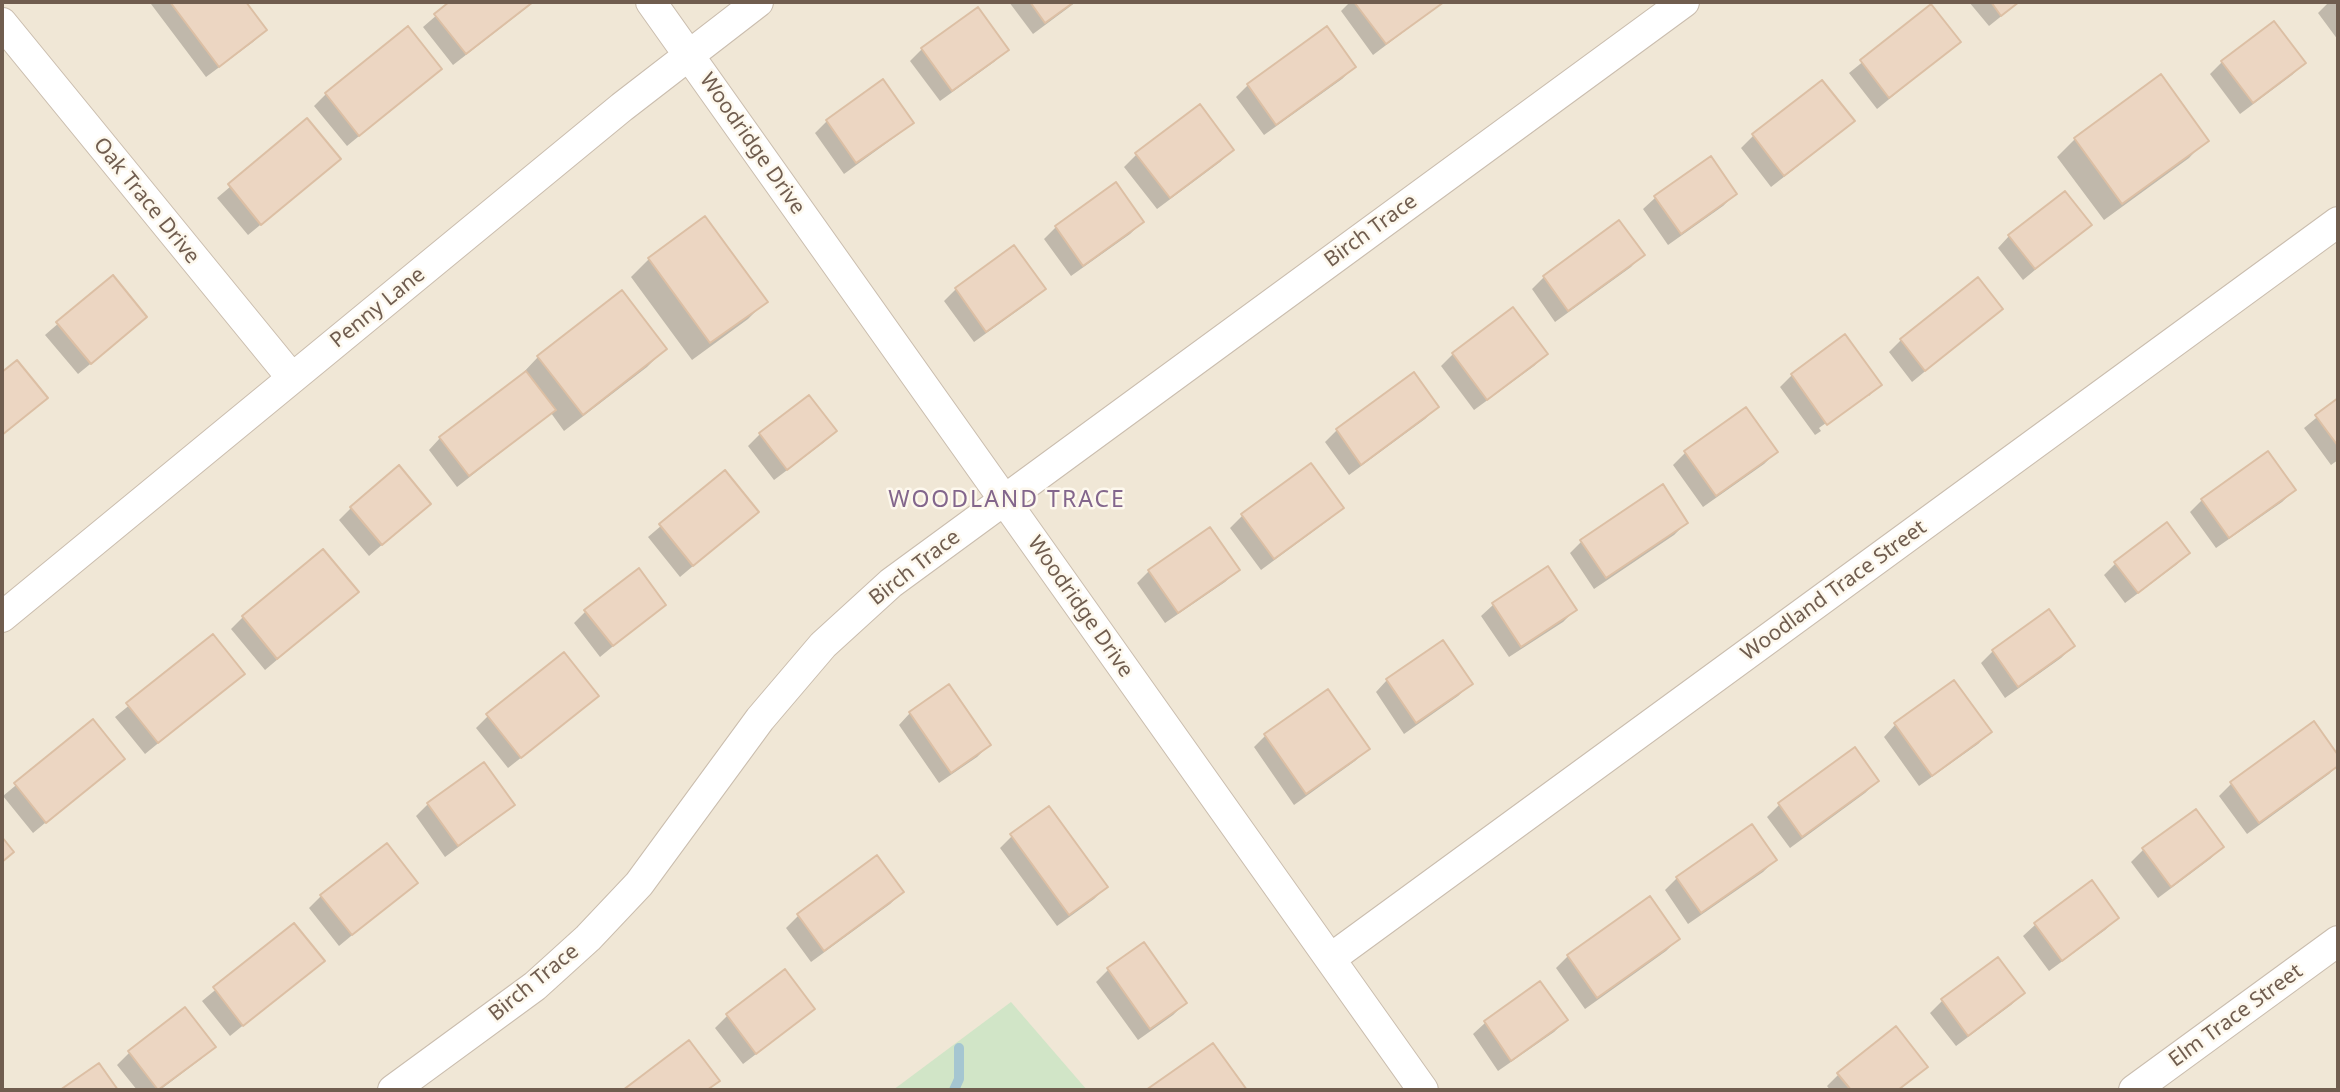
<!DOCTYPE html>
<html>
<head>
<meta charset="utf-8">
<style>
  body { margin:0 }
  #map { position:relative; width:2340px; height:1092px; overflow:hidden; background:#f9f4e7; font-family:"Noto Sans",sans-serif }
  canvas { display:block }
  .frame { position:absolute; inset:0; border:4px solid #705d4f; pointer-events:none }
</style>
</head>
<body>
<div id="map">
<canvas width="2340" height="1092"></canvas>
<div class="frame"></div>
</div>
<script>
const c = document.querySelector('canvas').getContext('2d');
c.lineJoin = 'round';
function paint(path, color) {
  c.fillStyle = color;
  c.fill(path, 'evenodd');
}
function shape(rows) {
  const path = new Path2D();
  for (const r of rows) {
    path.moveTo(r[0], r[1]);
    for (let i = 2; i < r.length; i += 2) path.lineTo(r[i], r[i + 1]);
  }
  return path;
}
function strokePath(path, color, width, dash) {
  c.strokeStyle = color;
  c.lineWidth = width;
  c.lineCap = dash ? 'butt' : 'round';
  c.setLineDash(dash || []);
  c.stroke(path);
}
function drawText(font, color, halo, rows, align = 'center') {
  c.font = font + ' "Noto Sans",sans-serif';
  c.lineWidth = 5;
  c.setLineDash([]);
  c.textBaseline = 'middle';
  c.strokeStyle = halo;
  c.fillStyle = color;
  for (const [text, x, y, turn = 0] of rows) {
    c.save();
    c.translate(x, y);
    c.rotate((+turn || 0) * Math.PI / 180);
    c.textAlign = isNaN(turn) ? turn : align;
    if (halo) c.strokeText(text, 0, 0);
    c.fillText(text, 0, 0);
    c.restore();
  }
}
paint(shape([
  [2,2,2338,2,2338,1090,2,1090]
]), '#f0e7d6');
paint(shape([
  [1011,1002,1087,1090,893,1090]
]), '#d1e5c7');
paint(shape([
  [153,2,243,2,265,30,253,42,206,77,151,4],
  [452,2,534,2,453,65,423,27],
  [1009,2,1076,2,1033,34],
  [1350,2,1443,2,1373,55,1341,11],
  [1969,2,2019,2,1989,26],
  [2329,2,2338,2,2338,40,2318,13],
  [1931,7,1959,42,1877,109,1849,73],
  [922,49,1006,50,994,62,940,101,910,61],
  [2222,62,2304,63,2292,75,2240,114,2210,74],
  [1354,67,1342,79,1264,135,1236,97,1248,85],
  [440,69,347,146,314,106,326,94],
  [1822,82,1852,121,1840,133,1771,187,1741,148,1753,136],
  [307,121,327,170,248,235,217,198],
  [827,121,911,123,899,134,844,174,815,133],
  [2075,139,2206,140,2189,158,2104,220,2057,157],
  [1232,150,1220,162,1157,209,1124,167,1136,155],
  [1735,194,1723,206,1668,245,1643,209,1655,198],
  [1142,222,1130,234,1071,276,1044,239,1056,227],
  [1619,223,1642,255,1631,267,1555,322,1532,289,1544,277],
  [2089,225,2023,280,1998,248,2009,236],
  [649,259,765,302,748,319,692,360,631,277],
  [112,277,133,329,78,374,45,335],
  [956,289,1043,289,1031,301,974,342,944,301],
  [2001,309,1912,382,1889,352,1901,340],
  [1844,337,1879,385,1869,396,1869,392,1819,428,1821,431,1815,435,1780,387,1792,375],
  [665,349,647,367,564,431,551,413,457,487,429,450,440,438,522,376,521,375,538,357],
  [1453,354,1546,354,1534,366,1474,410,1441,366],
  [1413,375,1437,407,1425,419,1349,475,1325,442,1337,430],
  [2338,400,2338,460,2331,465,2304,428],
  [835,431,823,443,774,480,748,446,760,434],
  [1776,452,1764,464,1703,507,1673,465,1685,453],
  [1311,465,1342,508,1330,519,1261,570,1230,528,1242,516],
  [724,472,757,512,680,577,648,537],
  [2294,490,2282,502,2216,548,2190,512,2202,500],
  [429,504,369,556,339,520,351,508],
  [1686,523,1674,535,1594,589,1570,553,1582,541],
  [2188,553,2176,565,2125,603,2104,575,2116,563],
  [1237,570,1225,582,1165,623,1137,583,1149,571],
  [357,592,265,670,231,629,243,617],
  [664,604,600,657,574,623,586,611],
  [1493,605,1575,610,1563,622,1509,657,1481,616],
  [213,637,243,674,145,754,115,717],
  [2073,646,2061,658,2005,698,1981,663,1993,651],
  [1387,680,1470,684,1458,696,1404,734,1376,692],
  [585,707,508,768,476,728,488,716],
  [910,713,989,745,977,757,939,783,899,725],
  [92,722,122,759,33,833,3,796],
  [2314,724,2338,758,2338,765,2329,774,2247,834,2219,796,2231,784],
  [1895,725,1990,732,1978,744,1919,786,1884,737],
  [1266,735,1367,749,1355,761,1294,805,1254,747],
  [1855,750,1877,781,1865,793,1790,848,1767,817,1779,805],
  [428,804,512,805,500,816,445,857,416,816],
  [2195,811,2222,847,2210,859,2158,898,2131,862,2143,850],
  [1012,836,1106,887,1094,899,1057,926,1000,848],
  [877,858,902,892,890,904,811,962,786,928,798,916],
  [1775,860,1763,872,1688,924,1665,890,1677,878],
  [415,883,339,946,309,908,321,896],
  [2092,883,2117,918,2105,930,2049,971,2023,936,2035,925],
  [294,925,322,961,230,1036,202,1001],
  [1678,939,1666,951,1585,1009,1556,968,1568,956],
  [1143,944,1185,1003,1173,1015,1138,1040,1096,982,1108,970],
  [785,972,813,1008,801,1020,743,1064,715,1028,727,1016],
  [1540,984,1566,1020,1554,1032,1498,1071,1473,1034,1485,1023],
  [2023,993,2011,1005,1956,1046,1930,1013,1942,1001],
  [185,1010,213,1047,201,1059,160,1090,137,1090,117,1065,129,1053],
  [1925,1067,1899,1090,1830,1090,1827,1086,1839,1074]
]), '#0003');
strokePath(shape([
  [954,1090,959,1079,959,1048]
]), '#a5c6d1', 10);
const building = shape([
  [170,2,246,2,267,30,219,67,170,2],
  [449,2,533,2,466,54,434,14,449,2],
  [1030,2,1074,2,1045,23,1030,2],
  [1354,2,1444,2,1386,44,1354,2],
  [1991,2,2019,2,2001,16,1991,2],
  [1931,4,1961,42,1889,98,1860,60,1931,4],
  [978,7,1009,50,952,91,921,48,978,7],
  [2274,21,2306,63,2253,103,2221,61,2274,21],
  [408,26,442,69,359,136,325,93,408,26],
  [1327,26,1356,67,1276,125,1247,84,1327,26],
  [2161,74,2209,141,2122,204,2074,138,2161,74],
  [883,79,914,123,856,163,826,120,883,79],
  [1822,80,1855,121,1784,176,1752,134,1822,80],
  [1200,104,1234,150,1170,198,1135,153,1200,104],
  [307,118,341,159,261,225,228,184,307,118],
  [1711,156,1737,194,1681,234,1654,196,1711,156],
  [1116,182,1144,222,1083,266,1055,226,1116,182],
  [2065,191,2092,225,2035,269,2008,235,2065,191],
  [705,216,768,302,710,343,648,258,705,216],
  [1619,220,1645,255,1568,311,1543,276,1619,220],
  [1014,245,1046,289,986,332,955,288,1014,245],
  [113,275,147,317,91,364,56,322,113,275],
  [1978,277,2003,309,1925,371,1900,339,1978,277],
  [622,290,667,349,583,415,537,356,622,290],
  [1513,307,1548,354,1487,400,1452,353,1513,307],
  [1845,334,1882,385,1827,425,1791,374,1845,334],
  [17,360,48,398,2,435,2,372,17,360],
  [526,371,556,410,469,476,439,437,526,371],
  [1414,372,1439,407,1361,465,1336,429,1414,372],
  [809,395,837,431,787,470,759,433,809,395],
  [2338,398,2338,446,2315,415,2338,398],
  [1746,407,1778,452,1716,496,1684,451,1746,407],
  [2268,451,2296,490,2229,538,2201,499,2268,451],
  [1311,463,1344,508,1274,559,1241,514,1311,463],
  [399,465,431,504,382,545,350,507,399,465],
  [725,470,759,512,693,566,659,524,725,470],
  [1663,484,1688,523,1606,578,1580,540,1663,484],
  [2167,522,2190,553,2138,593,2114,562,2167,522],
  [1210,527,1240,570,1178,613,1148,570,1210,527],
  [323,549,359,592,277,659,242,616,323,549],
  [1548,566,1577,610,1521,647,1492,603,1548,566],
  [639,568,666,605,613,646,584,610,639,568],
  [2049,609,2075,646,2018,687,1992,650,2049,609],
  [213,634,245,674,158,743,126,703,213,634],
  [1443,640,1473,684,1416,723,1386,679,1443,640],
  [564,652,599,696,521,758,486,714,564,652],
  [1954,680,1992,732,1932,776,1894,723,1954,680],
  [949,684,991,745,951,773,909,712,949,684],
  [1328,689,1370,749,1306,794,1264,734,1328,689],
  [93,719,125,759,46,823,14,783,93,719],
  [2314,721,2338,755,2338,766,2259,823,2230,782,2314,721],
  [1855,747,1879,781,1802,837,1778,803,1855,747],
  [484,762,515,805,458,846,427,803,484,762],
  [1049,806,1108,887,1069,915,1010,834,1049,806],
  [2196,809,2224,847,2171,887,2142,848,2196,809],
  [1752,824,1777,860,1701,913,1676,877,1752,824],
  [2,837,14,852,2,862,2,837],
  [387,843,418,883,352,935,320,895,387,843],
  [877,855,904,892,824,951,797,914,877,855],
  [2092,880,2119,918,2062,961,2034,923,2092,880],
  [1650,896,1680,939,1597,998,1567,955,1650,896],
  [294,923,325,961,243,1026,213,987,294,923],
  [1144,942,1187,1003,1150,1029,1107,968,1144,942],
  [1998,957,2025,993,1968,1036,1941,999,1998,957],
  [785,969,815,1009,756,1054,726,1014,785,969],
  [1540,981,1568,1020,1511,1061,1484,1021,1540,981],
  [185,1007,216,1047,158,1090,128,1051,185,1007],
  [1896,1026,1928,1067,1898,1090,1851,1090,1837,1073,1896,1026],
  [689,1040,720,1081,707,1090,623,1090,689,1040],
  [1213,1043,1247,1090,1146,1090,1213,1043],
  [99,1063,118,1090,60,1090,99,1063]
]);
paint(building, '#ecd6c2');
strokePath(building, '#dcbfa4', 2);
const minor = shape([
  [651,2,1423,1090],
  [2,23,292,378],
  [2,617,622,107,758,2],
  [1330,959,2338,222],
  [393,1090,535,986,588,938,639,884,760,719,823,645,891,583,1684,2],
  [2134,1090,2338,941]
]);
strokePath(minor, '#cabdae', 32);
strokePath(minor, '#fff', 30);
drawText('21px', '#705d4f', '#fdf8ed', [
  ["Woodridge Drive",752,144,55],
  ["Oak Trace Drive",146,201,51],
  ["Birch Trace",1371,231,-36],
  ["Penny Lane",378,308,-39],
  ["Birch Trace",915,568,-38],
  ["Woodland Trace Street",1834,591,-36],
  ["Woodridge Drive",1080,607,55],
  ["Birch Trace",534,983,-39],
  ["Elm Trace Street",2236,1016,-36]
]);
c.letterSpacing = '2px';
drawText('23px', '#83668c', '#fdf8ed', [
  ["WOODLAND TRACE",1007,500]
]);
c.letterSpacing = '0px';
</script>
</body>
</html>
